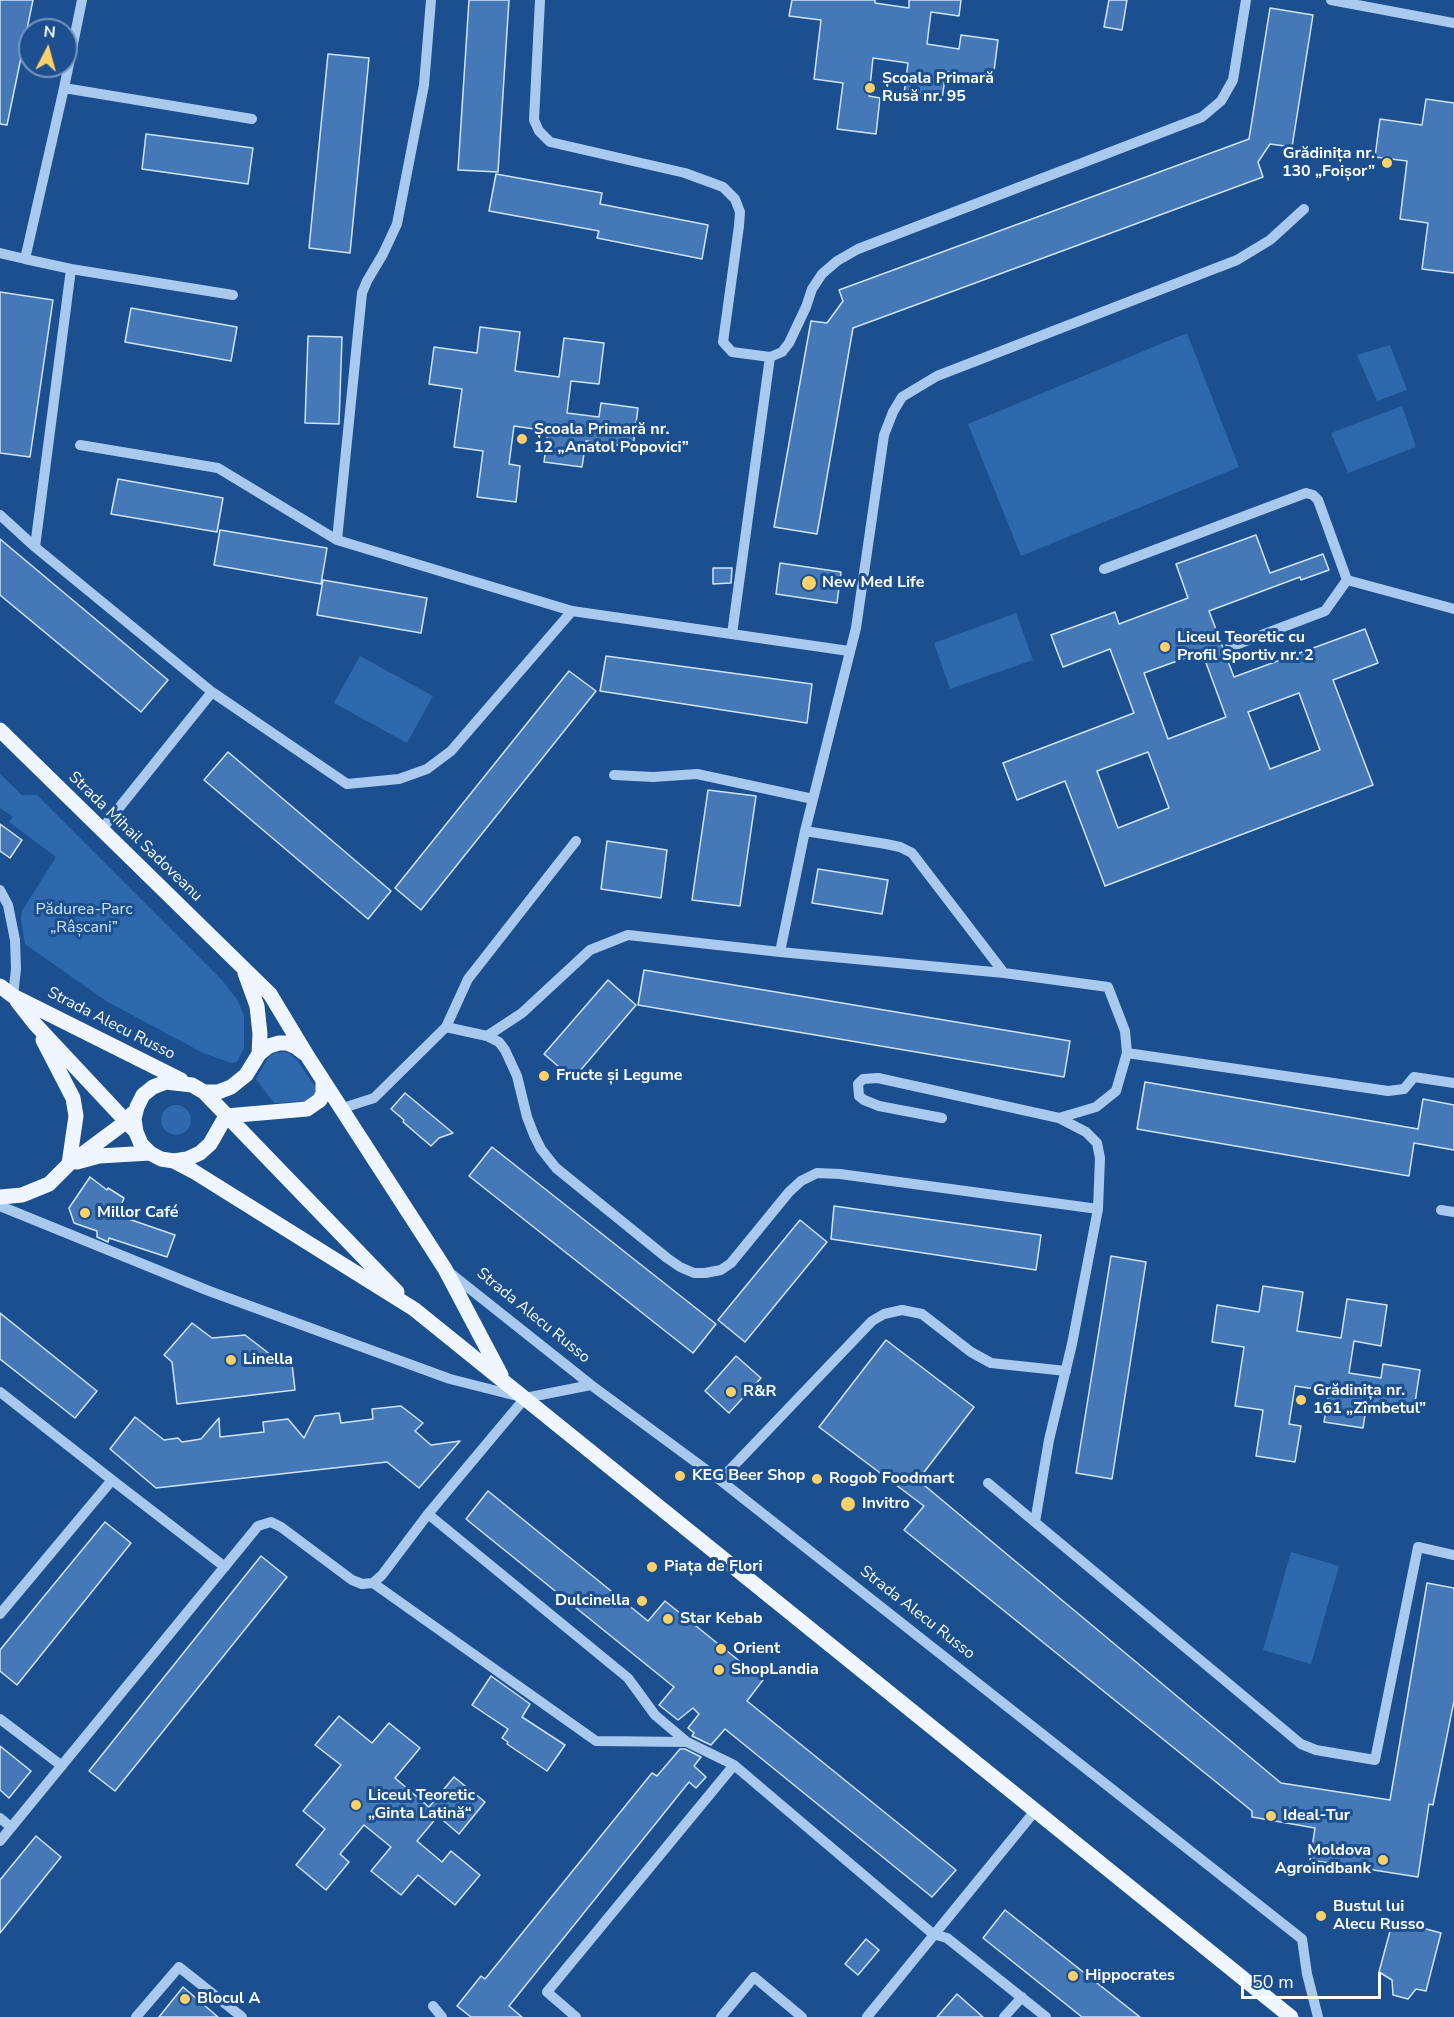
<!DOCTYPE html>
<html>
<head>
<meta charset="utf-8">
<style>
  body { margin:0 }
  #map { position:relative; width:1454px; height:2017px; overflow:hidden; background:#1b4f8f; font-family:"Nunito Sans",sans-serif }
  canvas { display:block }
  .north { position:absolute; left:18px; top:18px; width:60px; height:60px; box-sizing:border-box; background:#1b4f8f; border:2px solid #7695bc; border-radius:50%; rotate:6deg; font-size:16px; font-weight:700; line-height:24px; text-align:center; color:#fff }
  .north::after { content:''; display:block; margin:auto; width:21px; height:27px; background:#ffd166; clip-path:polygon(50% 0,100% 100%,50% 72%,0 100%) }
  .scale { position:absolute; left:1241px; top:1972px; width:140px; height:27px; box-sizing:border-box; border:3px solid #fff; border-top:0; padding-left:8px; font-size:18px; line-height:21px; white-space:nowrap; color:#fff; -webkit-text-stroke:4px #1b4f8f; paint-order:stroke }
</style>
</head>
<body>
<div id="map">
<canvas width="1454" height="2017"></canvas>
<div class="north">N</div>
<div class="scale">50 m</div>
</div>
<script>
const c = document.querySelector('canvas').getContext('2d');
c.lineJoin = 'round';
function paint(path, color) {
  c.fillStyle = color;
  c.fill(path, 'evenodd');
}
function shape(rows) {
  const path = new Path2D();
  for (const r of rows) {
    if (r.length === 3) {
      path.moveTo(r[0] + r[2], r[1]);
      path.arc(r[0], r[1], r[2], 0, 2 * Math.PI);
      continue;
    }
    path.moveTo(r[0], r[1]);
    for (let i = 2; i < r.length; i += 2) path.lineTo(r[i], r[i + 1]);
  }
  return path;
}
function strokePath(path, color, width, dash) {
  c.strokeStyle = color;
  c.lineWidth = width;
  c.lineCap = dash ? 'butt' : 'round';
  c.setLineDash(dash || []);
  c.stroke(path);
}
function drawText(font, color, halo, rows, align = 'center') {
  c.font = font + ' "Nunito Sans",sans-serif';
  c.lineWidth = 6;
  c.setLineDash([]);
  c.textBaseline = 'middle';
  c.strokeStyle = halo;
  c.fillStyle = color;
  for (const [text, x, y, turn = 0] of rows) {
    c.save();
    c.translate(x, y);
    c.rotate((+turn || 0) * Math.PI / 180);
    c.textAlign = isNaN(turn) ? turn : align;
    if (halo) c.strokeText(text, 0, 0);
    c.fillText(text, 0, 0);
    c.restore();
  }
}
paint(shape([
  [1187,333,1239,467,1021,556,968,424],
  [1390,345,1407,390,1377,401,1357,355],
  [1402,406,1416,447,1348,473,1331,433],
  [1016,613,1033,660,950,689,934,643],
  [360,656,433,696,407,743,334,703],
  [0,774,22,795,37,795,222,980,238,1001,244,1016,244,1048,237,1062,231,1063,203,1053,106,1001,25,944,21,919,22,911,56,857,9,822,13,817,0,808],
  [282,1052,289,1053,296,1059,315,1086,315,1093,307,1101,274,1103,256,1079,268,1058,274,1053],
  [176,1120,15],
  [1291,1552,1339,1566,1311,1664,1263,1650]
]), '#2e69ad');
const building = shape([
  [0,0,33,0,7,125,0,124,0,0],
  [469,0,509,0,498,172,458,170,469,0],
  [792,0,875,0,875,3,909,8,909,0,961,0,959,16,931,12,927,44,959,49,961,35,998,40,993,79,946,72,942,99,904,94,908,63,873,58,869,96,880,98,876,134,837,129,843,83,814,79,821,20,789,16,792,0],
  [1109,0,1127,0,1122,30,1104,27,1109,0],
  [1270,8,1313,15,1292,147,1270,144,1258,162,1263,177,853,328,817,534,774,527,811,321,827,323,843,301,839,290,1249,139,1270,8],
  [328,54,369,58,350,253,309,248,328,54],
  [1426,99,1454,103,1454,273,1422,269,1428,223,1400,219,1407,161,1375,157,1380,119,1422,125,1426,99],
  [146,134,253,148,248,184,142,169,146,134],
  [496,174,602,193,600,204,708,225,702,259,597,238,599,231,489,211,496,174],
  [0,292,53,300,30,457,0,453,0,292],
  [131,308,237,327,231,361,125,342,131,308],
  [480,327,520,332,515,371,559,377,564,338,604,343,599,384,571,381,567,413,599,417,601,403,638,408,633,447,586,441,582,467,544,462,548,431,514,426,509,464,520,466,516,502,477,497,483,451,454,447,462,389,429,384,434,347,477,353,480,327],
  [308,336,342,337,339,424,305,423,308,336],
  [118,479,223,498,217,532,111,514,118,479],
  [220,530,327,548,321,584,214,565,220,530],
  [1256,535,1270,573,1323,554,1329,570,1301,580,1300,577,1209,611,1234,677,1365,629,1378,663,1333,680,1373,785,1105,886,1065,781,1017,800,1003,763,1134,713,1110,649,1063,667,1051,635,1115,612,1119,624,1188,598,1176,564,1256,535],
  [1202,652,1226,717,1168,739,1144,673,1202,652],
  [1299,693,1320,750,1270,769,1248,712,1299,693],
  [1148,752,1169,808,1118,828,1097,771,1148,752],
  [0,539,168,680,141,712,0,595,0,539],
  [780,563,841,572,837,603,776,594,780,563],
  [713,568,732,568,731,583,713,584,713,568],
  [323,580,427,598,421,633,317,615,323,580],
  [606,656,812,684,807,723,600,691,606,656],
  [569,671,596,691,421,910,395,888,569,671],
  [228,752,391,891,368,919,204,780,228,752],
  [708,790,756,796,740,906,692,900,708,790],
  [0,824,22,840,10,858,0,851,0,824],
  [607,841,667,850,661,898,601,889,607,841],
  [818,869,888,880,882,914,812,903,818,869],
  [644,970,1070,1041,1064,1077,638,1005,644,970],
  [608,980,636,1005,573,1079,544,1054,608,980],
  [1145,1082,1418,1129,1423,1099,1454,1105,1454,1150,1414,1143,1409,1176,1137,1129,1145,1082],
  [405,1093,453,1133,439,1138,431,1146,403,1122,404,1120,391,1109,405,1093],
  [492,1147,716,1324,693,1353,469,1176,492,1147],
  [90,1177,107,1190,108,1188,124,1198,117,1215,175,1235,167,1257,109,1238,108,1242,97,1237,97,1231,74,1223,69,1208,90,1177],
  [834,1206,1041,1235,1036,1270,831,1239,834,1206],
  [800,1220,827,1242,745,1342,718,1320,800,1220],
  [1111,1256,1146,1262,1112,1479,1076,1473,1111,1256],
  [1263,1286,1303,1292,1297,1331,1341,1338,1347,1299,1387,1305,1381,1346,1354,1341,1349,1373,1381,1378,1383,1364,1420,1370,1414,1409,1367,1402,1363,1428,1324,1422,1329,1391,1295,1386,1289,1424,1301,1426,1295,1462,1256,1456,1263,1410,1235,1406,1244,1347,1212,1342,1217,1305,1259,1312,1263,1286],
  [0,1313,97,1391,75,1418,0,1359,0,1313],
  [192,1323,212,1338,245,1335,275,1358,291,1355,295,1390,177,1404,172,1362,164,1355,192,1323],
  [886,1340,974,1407,918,1480,1281,1783,1390,1800,1427,1583,1454,1588,1454,1701,1433,1805,1429,1804,1418,1877,1310,1860,1315,1828,1252,1817,1252,1811,904,1530,924,1506,819,1427,886,1340],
  [736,1356,761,1378,729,1413,705,1391,736,1356],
  [401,1406,423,1423,415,1431,431,1445,460,1441,419,1488,387,1462,156,1488,110,1449,135,1417,164,1440,178,1438,182,1442,201,1439,219,1418,220,1437,264,1432,263,1422,288,1419,304,1438,315,1416,339,1413,341,1423,373,1419,372,1409,401,1406],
  [488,1491,648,1621,665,1601,763,1680,747,1701,956,1870,932,1897,725,1729,711,1745,692,1736,694,1733,688,1728,699,1714,693,1708,678,1720,659,1705,674,1687,466,1519,488,1491],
  [105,1522,131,1543,17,1685,0,1671,0,1650,105,1522],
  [261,1556,287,1577,115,1791,89,1771,261,1556],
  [491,1676,530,1704,522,1717,565,1745,547,1771,507,1744,508,1742,502,1738,508,1729,472,1705,491,1676],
  [339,1716,372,1743,389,1723,420,1748,395,1778,429,1807,454,1777,485,1802,459,1834,438,1816,417,1841,442,1862,451,1851,480,1875,455,1905,418,1875,401,1895,371,1871,391,1847,364,1825,340,1854,349,1862,326,1890,296,1865,325,1829,303,1811,341,1765,315,1745,339,1716],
  [0,1746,31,1771,9,1798,0,1790,0,1746],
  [680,1749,685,1749,701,1757,694,1766,706,1777,696,1788,689,1782,509,2006,522,2017,471,2017,457,2006,481,1976,485,1979,652,1773,657,1776,680,1749],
  [36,1836,61,1857,0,1933,0,1880,36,1836],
  [1005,1910,1140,2017,1082,2017,983,1938,1005,1910],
  [1393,1920,1441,1933,1426,1991,1416,1989,1408,1999,1393,1995,1392,1980,1379,1972,1393,1920],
  [866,1939,879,1950,858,1975,845,1964,866,1939],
  [183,1987,218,2017,159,2017,183,1987],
  [957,1994,983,2017,937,2017,957,1994]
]);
paint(building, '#4478b7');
strokePath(building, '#cfe3fa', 1.5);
strokePath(shape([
  [540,0,534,120,539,131,550,142,685,173,723,187,735,199,740,212,739,226,723,342,732,352,770,357,782,352,789,343,806,307,812,289,822,274,837,261,858,249,1202,117,1221,101,1233,80,1246,0],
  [1331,0,1454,23],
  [64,88,82,0],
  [0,253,25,259,64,88,252,119],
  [25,259,71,269,233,295],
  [80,445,218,468,337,540,572,611,849,651],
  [0,515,35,547,212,692],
  [337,540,362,293,367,281,383,254,397,224,424,85,431,0],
  [35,547,71,269],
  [1104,569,1306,493,1313,495,1318,500,1347,580],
  [1347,580,1454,609],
  [732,634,770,357],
  [1230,647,1325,611,1347,580],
  [614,775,653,777,697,774,813,799],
  [102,829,212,692,347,784,399,779,427,769,451,751,572,611],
  [805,831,886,844,900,847,912,853,1004,973],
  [0,890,8,905,15,940,16,969,13,996],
  [780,952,805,831,856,628,884,435,893,412,902,397,937,376,1237,260,1270,240,1304,209],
  [446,1027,487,1036,499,1042,505,1050,517,1076,527,1117,534,1135,541,1149,556,1168,667,1258,680,1267,694,1273,705,1273,721,1270,731,1263,789,1192,801,1181,817,1173,840,1174,1098,1209,1100,1158,1097,1143,1086,1132,1059,1118,878,1078,863,1079,858,1084,859,1096,864,1100,879,1106,942,1118],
  [487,1036,522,1013,590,950,628,935,780,952,1004,973,1108,987,1125,1031,1127,1053,1116,1091,1096,1107,1059,1118],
  [1127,1053,1388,1091,1404,1089,1414,1077,1454,1083],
  [343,1108,374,1098,446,1027,468,979,576,841],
  [0,1206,209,1291,450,1379,525,1398,591,1385],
  [1441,1210,1454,1212],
  [450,1273,591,1385,720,1480,1302,1939,1307,1974,1318,2017],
  [0,1392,112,1480],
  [720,1480,872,1321,884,1314,902,1310,922,1314,971,1352,991,1363,1066,1371],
  [988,1483,1301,1744,1316,1750,1375,1760,1418,1547,1454,1555],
  [428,1514,628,1678,655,1715,687,1742,734,1765,933,1934,947,1938,1046,2017],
  [1035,1522,1049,1440,1072,1344,1098,1209],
  [373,1583,596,1741,687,1742],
  [0,1614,112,1480,225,1567],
  [0,1719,62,1766],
  [0,1818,11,1827],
  [0,1841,258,1526,271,1522,281,1527,352,1580,362,1584,373,1583,382,1575,428,1514,525,1398],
  [433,2006,442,2017],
  [136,2017,179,1967,242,2017],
  [576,2017,547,1992,734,1765],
  [721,2017,754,1977,802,2017],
  [867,2017,1035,1811],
  [1004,2017,1022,1997]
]), '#a9c9ee', 10);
strokePath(shape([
  [0,730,270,994,308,1057,445,1269,501,1375],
  [0,986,13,996,181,1080],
  [17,1001,35,1024,136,1132],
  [43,1040,73,1098,76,1116,69,1164],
  [259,1054,269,1046,279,1043,287,1043,296,1047,304,1053],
  [204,1092,218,1092,231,1087,246,1075,259,1054,260,1034,257,1006,245,973],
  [226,1116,210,1144,200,1153,187,1159,174,1161,161,1159,150,1153,141,1144,136,1132,134,1119,137,1107,143,1095,153,1087,166,1082,192,1085,204,1092,397,1292],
  [226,1116,307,1109,320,1100,323,1093,323,1080],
  [174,1161,193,1171,414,1309,1291,2017],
  [77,1162,99,1156,150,1153],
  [0,1197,22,1195,49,1184,69,1164,127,1121,132,1114]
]), '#f0f6ff', 15);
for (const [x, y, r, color] of [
  [870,88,6,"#ffd166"],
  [1387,163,6,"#ffd166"],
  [522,439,6,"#ffd166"],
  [809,583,8,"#ffd166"],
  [1165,647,6,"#ffd166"],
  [544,1076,6,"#ffd166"],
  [85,1213,6,"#ffd166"],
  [231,1360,6,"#ffd166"],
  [731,1392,6,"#ffd166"],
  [1301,1400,6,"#ffd166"],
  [680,1476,6,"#ffd166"],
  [817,1479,6,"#ffd166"],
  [848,1504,8,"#ffd166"],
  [652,1567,6,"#ffd166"],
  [642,1601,6,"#ffd166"],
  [668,1619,6,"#ffd166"],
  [721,1649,6,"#ffd166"],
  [719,1670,6,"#ffd166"],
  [356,1805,6,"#ffd166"],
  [1271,1816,6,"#ffd166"],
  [1383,1860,6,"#ffd166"],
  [1321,1916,6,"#ffd166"],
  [1073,1976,6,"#ffd166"],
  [185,1999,6,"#ffd166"]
]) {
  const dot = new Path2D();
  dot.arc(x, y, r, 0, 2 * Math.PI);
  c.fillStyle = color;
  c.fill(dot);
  strokePath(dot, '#1b4f8f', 2);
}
drawText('bold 16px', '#fff', '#1b4f8f', [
  ["Școala Primară",882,79],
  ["Rusă nr. 95",882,97],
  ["Grădinița nr.",1375,154,"right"],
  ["130 „Foișor”",1375,172,"right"],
  ["Școala Primară nr.",534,430],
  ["12 „Anatol Popovici”",534,448],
  ["New Med Life",822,583],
  ["Liceul Teoretic cu",1177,638],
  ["Profil Sportiv nr. 2",1177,656],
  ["Fructe și Legume",556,1076],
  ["Millor Café",97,1213],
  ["Linella",243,1360],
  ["Grădinița nr.",1313,1391],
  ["161 „Zîmbetul”",1313,1409],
  ["R&R",743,1392],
  ["KEG Beer Shop",692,1476],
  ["Rogob Foodmart",829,1479],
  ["Invitro",862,1504],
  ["Piața de Flori",664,1567],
  ["Dulcinella",630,1601,"right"],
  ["Star Kebab",680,1619],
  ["Orient",733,1649],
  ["ShopLandia",731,1670],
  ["Liceul Teoretic",368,1796],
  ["„Ginta Latină“",368,1814],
  ["Ideal-Tur",1283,1816],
  ["Moldova",1371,1851,"right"],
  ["Agroindbank",1371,1869,"right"],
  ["Bustul lui",1333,1907],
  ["Alecu Russo",1333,1925],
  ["Hippocrates",1085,1976],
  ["Blocul A",197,1999]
], 'left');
drawText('16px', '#fff', '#1b4f8f', [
  ["Strada Mihail Sadoveanu",135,837,44],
  ["Strada Alecu Russo",111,1024,27],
  ["Strada Alecu Russo",533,1316,39],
  ["Strada Alecu Russo",917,1613,38]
]);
drawText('16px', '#cfe3fa', '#1b4f8f', [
  ["Pădurea-Parc",84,910],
  ["„Râșcani”",84,928]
]);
</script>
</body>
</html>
